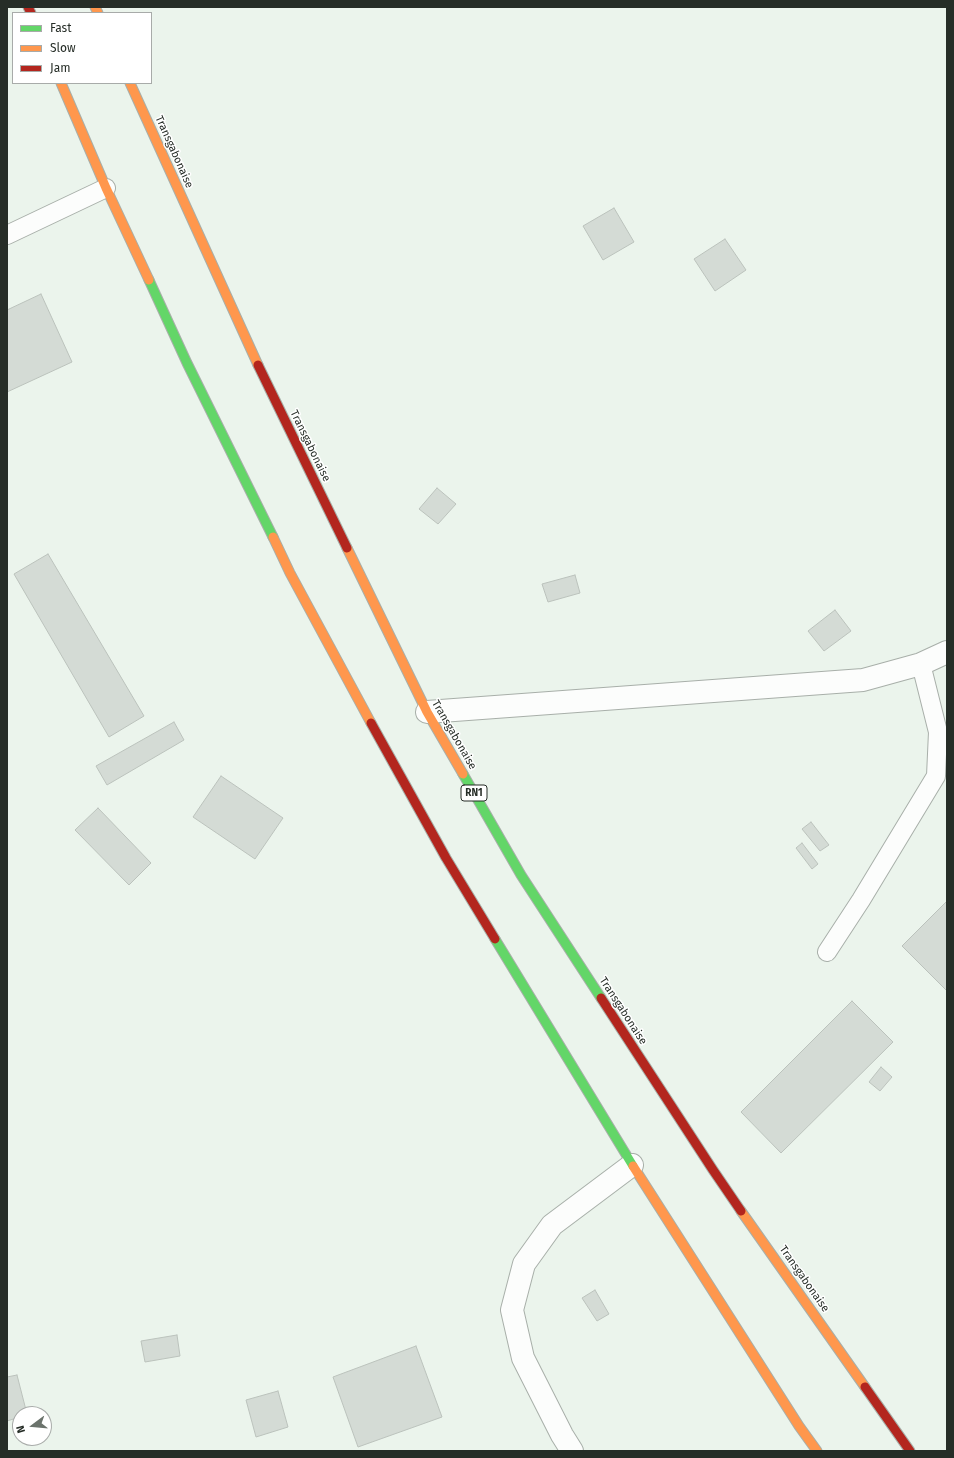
<!DOCTYPE html>
<html>
<head>
<meta charset="utf-8">
<style>
  body { margin:0 }
  #map { position:relative; width:954px; height:1458px; overflow:hidden; background:#ebf4ec; font-family:"Fira Sans",sans-serif }
  canvas { display:block }
  .frame { position:absolute; inset:0; border:8px solid #262d27; pointer-events:none }
  .legend { position:absolute; left:12px; top:12px; width:140px; height:72px; box-sizing:border-box; background:#fff; border:1px solid #a8aba9; margin:0; padding:5px 7px; list-style:none; font-size:12px; color:#262d27 }
  .legend li { display:flex; align-items:center; gap:8px; height:20px }
  .legend b { width:20px; border:1px solid #a8aba9 }
  .north { position:absolute; left:12px; top:1406px; width:40px; height:40px; box-sizing:border-box; background:#fff; border:1px solid #a8aba9; border-radius:50%; rotate:254deg; font-size:11px; font-weight:700; line-height:16px; text-align:center; color:#262d27 }
  .north::after { content:''; display:block; margin:auto; width:14px; height:18px; background:#6b736c; clip-path:polygon(50% 0,100% 100%,50% 72%,0 100%) }
</style>
</head>
<body>
<div id="map">
<canvas width="954" height="1458"></canvas>
<div class="frame"></div>
<ul class="legend">
<li><b style="height:5px;background:#63d668"></b>Fast</li>
<li><b style="height:5px;background:#ff974d"></b>Slow</li>
<li><b style="height:5px;background:#b3261e"></b>Jam</li>
</ul>
<div class="north">N</div>
</div>
<script>
const c = document.querySelector('canvas').getContext('2d');
c.lineJoin = 'round';
function paint(path, color) {
  c.fillStyle = color;
  c.fill(path, 'evenodd');
}
function shape(rows) {
  const path = new Path2D();
  for (const r of rows) {
    path.moveTo(r[0], r[1]);
    for (let i = 2; i < r.length; i += 2) path.lineTo(r[i], r[i + 1]);
  }
  return path;
}
function strokePath(path, color, width, dash) {
  c.strokeStyle = color;
  c.lineWidth = width;
  c.lineCap = dash ? 'butt' : 'round';
  c.setLineDash(dash || []);
  c.stroke(path);
}
function drawText(font, color, halo, rows, align = 'center') {
  c.font = font + ' "Fira Sans",sans-serif';
  c.lineWidth = 3;
  c.setLineDash([]);
  c.textBaseline = 'middle';
  c.strokeStyle = halo;
  c.fillStyle = color;
  for (const [text, x, y, turn = 0] of rows) {
    c.save();
    c.translate(x, y);
    c.rotate((+turn || 0) * Math.PI / 180);
    c.textAlign = isNaN(turn) ? turn : align;
    if (halo) c.strokeText(text, 0, 0);
    c.fillText(text, 0, 0);
    c.restore();
  }
}
const building = shape([
  [614,208,634,242,603,260,583,226,614,208],
  [725,239,746,270,715,291,694,259,725,239],
  [41,294,72,362,7,392,7,310,41,294],
  [437,488,456,504,438,524,419,509,437,488],
  [48,554,144,716,109,737,14,574,48,554],
  [575,575,580,593,548,602,542,584,575,575],
  [835,610,851,631,824,651,808,631,835,610],
  [174,722,184,740,107,785,96,766,174,722],
  [221,776,283,818,255,859,193,817,221,776],
  [98,808,151,863,129,885,75,830,98,808],
  [811,822,829,845,820,851,802,829,811,822],
  [802,843,818,864,812,869,796,848,802,843],
  [947,901,947,991,902,946,947,901],
  [852,1001,893,1042,781,1153,741,1112,852,1001],
  [881,1067,892,1077,880,1091,869,1082,881,1067],
  [595,1290,609,1314,597,1321,582,1298,595,1290],
  [177,1335,180,1356,145,1362,141,1341,177,1335],
  [416,1346,442,1417,358,1447,333,1377,416,1346],
  [17,1375,27,1414,20,1414,20,1417,7,1421,7,1377,17,1375],
  [278,1391,288,1427,256,1437,246,1400,278,1391]
]);
paint(building, '#d4dbd5');
strokePath(building, '#bbc2bc', 1);
const lane = shape([
  [7,235,106,188],
  [827,952,861,900,936,776,938,732,921,664]
]);
const street = shape([
  [427,712,863,680,921,664,947,652],
  [572,1451,562,1435,523,1358,512,1310,524,1264,552,1225,632,1165]
]);
const fast = shape([
  [149,280,187,363,273,537],
  [463,774,521,875,601,998],
  [495,939,633,1166]
]);
const slow = shape([
  [95,7,98,13],
  [61,83,106,188,149,280],
  [130,83,258,365],
  [273,537,290,573,371,723],
  [347,548,427,712,463,774],
  [633,1166,799,1426,817,1451],
  [741,1211,865,1387]
]);
const jam = shape([
  [28,7,31,13],
  [258,365,347,548],
  [371,723,446,858,495,939],
  [601,998,713,1170,741,1211],
  [865,1387,910,1451]
]);
strokePath(lane, '#a8afa9', 20);
strokePath(street, '#a8afa9', 24);
strokePath(fast, '#a8afa9', 11);
strokePath(slow, '#a8afa9', 11);
strokePath(jam, '#a8afa9', 11);
strokePath(lane, '#fcfdfc', 18);
strokePath(street, '#fcfdfc', 22);
strokePath(fast, '#63d668', 9);
strokePath(slow, '#ff974d', 9);
strokePath(jam, '#b3261e', 9);
for (const [x, y, w] of [
  [474,793,26]
]) {
  const box = new Path2D();
  box.roundRect(x - w / 2, y - 8, w, 16, 3);
  c.fillStyle = '#fff';
  c.fill(box);
  strokePath(box, '#262d27', 1);
}
drawText('bold 10px', '#262d27', null, [
  ["RN1",474,793]
]);
drawText('11px', '#262d27', '#fff', [
  ["Transgabonaise",174,152,66],
  ["Transgabonaise",310,446,64],
  ["Transgabonaise",454,735,60],
  ["Transgabonaise",623,1011,57],
  ["Transgabonaise",804,1279,55]
]);
</script>
</body>
</html>
